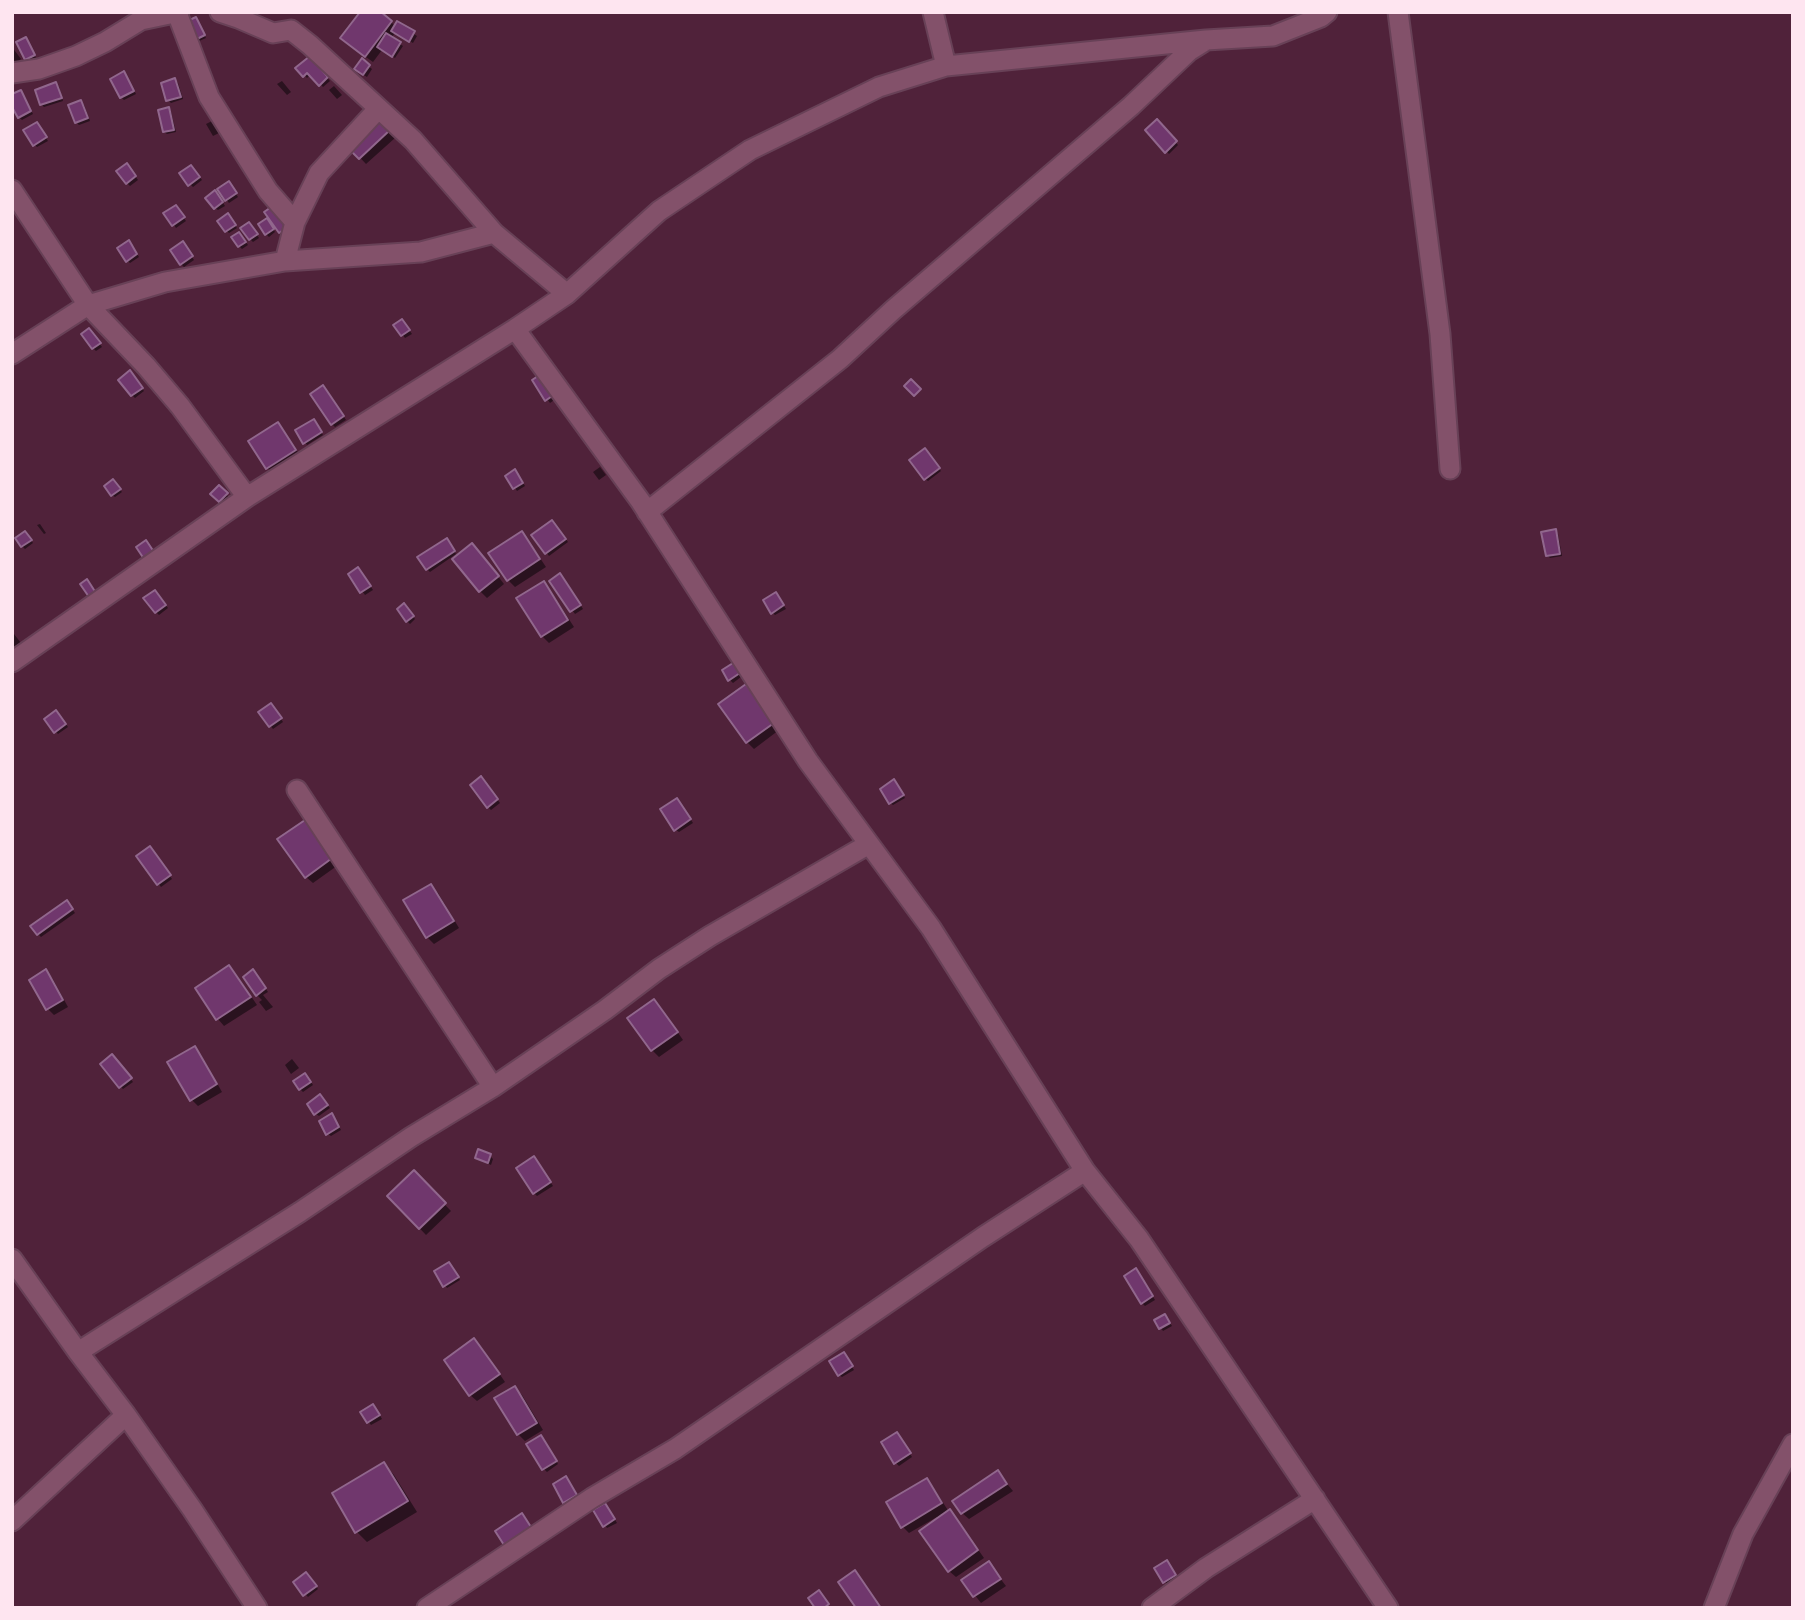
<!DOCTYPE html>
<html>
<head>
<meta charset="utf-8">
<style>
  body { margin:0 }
  #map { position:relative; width:1805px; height:1620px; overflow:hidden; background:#50223a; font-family:"Roboto Serif",serif }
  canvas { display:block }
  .frame { position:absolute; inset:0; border:14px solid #fee5f0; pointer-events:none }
</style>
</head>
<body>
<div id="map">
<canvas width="1805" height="1620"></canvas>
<div class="frame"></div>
</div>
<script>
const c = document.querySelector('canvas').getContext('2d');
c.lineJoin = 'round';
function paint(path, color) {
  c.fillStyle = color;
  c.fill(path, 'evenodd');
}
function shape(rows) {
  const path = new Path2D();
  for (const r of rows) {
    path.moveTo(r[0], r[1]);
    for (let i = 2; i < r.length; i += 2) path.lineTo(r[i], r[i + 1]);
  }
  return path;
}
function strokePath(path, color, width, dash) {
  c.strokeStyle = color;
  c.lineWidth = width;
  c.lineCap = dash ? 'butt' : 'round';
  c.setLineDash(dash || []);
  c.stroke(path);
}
paint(shape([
  [196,19,206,38,197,42],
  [391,22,396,27,398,23,417,36,413,43,395,33,391,38,403,46,395,58,382,50,373,62,349,45],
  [28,42,36,58,29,62,26,59],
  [12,47,21,59,12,66],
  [310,58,330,81,323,87,311,74,307,78,298,68],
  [362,61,372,69,367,77,359,72],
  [126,76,136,94,124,100,121,97],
  [175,80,178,83,183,99,171,103,168,100],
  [282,81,291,92,287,95,277,84],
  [56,84,59,87,63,101,44,107,41,104],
  [334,86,342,95,337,99,329,90],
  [23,95,33,114,22,120,19,117],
  [81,102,84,105,90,121,79,125,76,122],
  [169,109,171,112,176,132,167,134,164,132],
  [214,120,221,132,213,136,206,124],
  [379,120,395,138,366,164,350,147],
  [1157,122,1178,145,1169,154,1147,131],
  [39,127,48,141,37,147,34,144],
  [129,168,138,180,130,186,127,183],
  [194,170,202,180,193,187,190,184],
  [231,186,238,197,229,203,219,190],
  [218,195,225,206,218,210,215,208],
  [178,210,186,221,176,228,166,214],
  [230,219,237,228,229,233,227,231],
  [269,223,275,232,269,237,266,234],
  [252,227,259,238,253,242,250,239],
  [242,237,248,245,242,249,239,246],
  [131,245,139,257,130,263,127,260],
  [185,246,194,260,184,267,181,264],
  [405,324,412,334,405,338,396,326],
  [92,333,102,347,96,351,93,348],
  [132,375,144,391,135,398,132,395],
  [534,380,560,396,550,403],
  [326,390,346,420,335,427,332,424],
  [278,424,284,431,301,457,274,474,267,468],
  [316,424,323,435,307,445,305,442],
  [927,453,941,471,928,481,925,479],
  [600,467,606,475,599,480,593,472],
  [518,475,525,486,517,491,507,476],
  [113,481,122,492,115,497,112,495],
  [219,487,229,497,222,504,212,494],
  [40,524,46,533,44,534,37,525],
  [555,525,568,542,549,556,533,535],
  [1555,531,1558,534,1562,556,1550,558,1548,556],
  [522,533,528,540,546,567,515,587,508,580,490,554],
  [28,536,33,543,25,549,22,546],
  [449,543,456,554,430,572,427,569],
  [479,552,504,584,487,598,480,591],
  [361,572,373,590,365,595,350,574],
  [563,578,583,609,575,614,551,581],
  [543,583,550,590,574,627,549,643,542,636],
  [158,595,168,608,159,615,156,612],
  [778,597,786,609,775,615,772,612],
  [407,609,415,619,410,624,407,621],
  [14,634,24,647,18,652,12,646,12,635],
  [736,668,741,677,733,683,730,680],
  [746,687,779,730,754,749,747,742],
  [274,708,283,722,273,729,260,713],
  [59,715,68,727,58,734,56,732],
  [483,781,500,803,491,810,488,807],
  [897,784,905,798,893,805,890,803],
  [680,803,693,823,679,832,676,830],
  [308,820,341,863,313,883,306,877],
  [153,851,172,879,161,887,138,857],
  [431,886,438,893,459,928,434,944,427,937],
  [69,905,75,913,41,937,38,934],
  [229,967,236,974,257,1005,224,1026,218,1019,197,988],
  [45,972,52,978,68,1007,54,1015,48,1009],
  [256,974,268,992,263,995,273,1007,266,1011,259,1002,262,1000,257,995],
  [654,1001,661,1008,683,1040,659,1057,652,1050],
  [195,1048,201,1055,222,1092,198,1106,191,1099],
  [112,1056,133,1082,123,1089,120,1086],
  [292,1059,299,1068,291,1074,285,1065],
  [308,1078,313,1085,303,1092,300,1089],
  [320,1097,330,1108,319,1116,316,1114],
  [334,1118,341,1130,331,1136,328,1134],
  [490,1156,493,1159,491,1165,477,1158],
  [536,1161,553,1186,537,1196,534,1193],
  [414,1173,451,1211,426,1235,389,1196],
  [452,1267,460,1280,447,1288,445,1285],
  [1138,1273,1155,1300,1145,1306,1142,1303],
  [1165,1316,1172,1326,1163,1331,1161,1328],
  [474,1341,481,1347,505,1382,477,1401,470,1395],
  [846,1357,854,1370,842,1377,839,1375],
  [515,1388,522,1395,543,1430,525,1441,518,1434],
  [376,1409,382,1419,371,1425,362,1413],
  [900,1437,912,1457,899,1466,896,1463],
  [543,1440,558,1464,547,1472,544,1469],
  [384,1464,394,1475,417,1512,367,1542,357,1532],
  [998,1473,1013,1491,969,1519,962,1513],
  [927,1480,933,1487,949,1512,956,1518,984,1558,956,1577,949,1571,937,1517,909,1533,903,1527],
  [608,1508,617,1523,607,1528,605,1525],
  [989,1564,1006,1586,981,1603,964,1581],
  [1170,1565,1178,1578,1168,1585,1165,1582],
  [306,1575,318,1589,308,1597,295,1583]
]), '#0007');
const building = shape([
  [360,12,381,12,392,21,365,57,340,38,360,12],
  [196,17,205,35,193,41,185,22,196,17],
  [397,21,415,31,409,42,391,31,397,21],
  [386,33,401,42,392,57,377,47,386,33],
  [26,37,35,55,25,60,16,42,26,37],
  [310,56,328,77,319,86,307,73,303,77,295,68,310,56],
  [362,58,370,65,363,75,354,69,362,58],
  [124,71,134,91,120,98,110,79,124,71],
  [175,78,181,97,166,101,161,83,175,78],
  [56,82,62,98,40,105,35,90,56,82],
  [21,90,31,111,18,118,12,107,12,94,21,90],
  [81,100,88,118,75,123,68,105,81,100],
  [169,107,174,130,163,132,158,110,169,107],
  [379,118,390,130,359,159,347,147,379,118],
  [1157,119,1177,141,1165,153,1145,130,1157,119],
  [37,122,47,137,33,146,23,130,37,122],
  [127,163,136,176,126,184,116,171,127,163],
  [191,165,200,177,188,186,179,173,191,165],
  [229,181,237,193,225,201,217,189,229,181],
  [215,190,223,202,214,209,205,198,215,190],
  [176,205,185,217,172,226,163,213,176,205],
  [274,205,289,226,279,233,264,212,274,205],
  [228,213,236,225,225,232,217,221,228,213],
  [267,218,274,229,265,235,258,224,267,218],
  [249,222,258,234,249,240,240,228,249,222],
  [239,232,246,242,238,247,231,237,239,232],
  [129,240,137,254,126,262,117,248,129,240],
  [183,241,193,256,180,265,170,250,183,241],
  [402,319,410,330,401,336,393,325,402,319],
  [89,328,101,343,92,349,81,334,89,328],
  [130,370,143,388,131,396,118,380,130,370],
  [544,372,558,392,545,401,532,380,544,372],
  [911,379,921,389,914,396,904,386,911,379],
  [323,385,344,416,331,425,310,394,323,385],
  [314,419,322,432,303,444,295,430,314,419],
  [278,422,296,450,266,469,248,441,278,422],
  [925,448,940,468,924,480,909,460,925,448],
  [515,469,523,483,513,489,505,476,515,469],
  [113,479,121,489,111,496,104,486,113,479],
  [219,485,228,493,219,502,210,494,219,485],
  [552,520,566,539,545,554,531,535,552,520],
  [1556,529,1560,554,1546,556,1541,532,1556,529],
  [25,531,32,540,21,547,15,538,25,531],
  [522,531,540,559,507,581,488,553,522,531],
  [447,538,455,551,426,570,417,557,447,538],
  [146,540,154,552,144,559,136,547,146,540],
  [472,543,499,576,479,592,452,559,472,543],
  [358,567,371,586,360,593,348,574,358,567],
  [560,573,581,605,570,612,549,581,560,573],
  [87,579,96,593,89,597,80,584,87,579],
  [544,581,568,620,541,637,516,598,544,581],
  [155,590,166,605,155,613,143,598,155,590],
  [776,592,784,605,771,614,763,600,776,592],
  [404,603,414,616,406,622,397,609,404,603],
  [733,663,740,673,728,681,722,670,733,663],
  [746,684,774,723,746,743,718,704,746,684],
  [271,703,282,718,269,727,258,712,271,703],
  [56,710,66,724,54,733,44,719,56,710],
  [481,776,498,799,487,808,470,785,481,776],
  [894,779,904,795,889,804,880,789,894,779],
  [677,798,691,819,674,831,660,809,677,798],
  [308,818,335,856,305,878,277,839,308,818],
  [150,846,171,875,157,885,136,856,150,846],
  [431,884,454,921,426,938,403,900,431,884],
  [67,900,73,909,37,935,30,926,67,900],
  [229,965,251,997,216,1020,195,988,229,965],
  [46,969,63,1000,46,1010,29,980,46,969],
  [253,969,266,988,256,996,243,977,253,969],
  [654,999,678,1032,651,1051,627,1018,654,999],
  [195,1046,217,1084,190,1101,167,1062,195,1046],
  [112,1054,132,1078,119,1088,100,1064,112,1054],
  [305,1073,311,1082,299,1090,293,1081,305,1073],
  [320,1094,328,1105,314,1115,307,1104,320,1094],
  [332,1113,339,1127,326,1135,319,1121,332,1113],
  [478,1149,491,1154,488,1163,475,1158,478,1149],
  [534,1156,551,1182,533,1194,516,1168,534,1156],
  [414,1170,446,1203,419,1229,387,1196,414,1170],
  [449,1262,459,1277,443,1287,434,1271,449,1262],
  [1136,1268,1153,1296,1141,1304,1124,1276,1136,1268],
  [1165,1314,1170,1323,1159,1329,1154,1320,1165,1314],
  [474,1338,500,1374,469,1396,444,1360,474,1338],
  [844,1352,853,1366,838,1376,829,1361,844,1352],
  [515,1386,537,1423,517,1435,494,1398,515,1386],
  [373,1404,380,1415,367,1423,360,1412,373,1404],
  [897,1432,911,1453,894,1464,881,1442,897,1432],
  [541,1435,557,1461,542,1470,526,1444,541,1435],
  [384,1462,408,1501,355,1533,332,1493,384,1462],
  [998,1470,1007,1484,961,1514,952,1501,998,1470],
  [566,1476,577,1495,563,1503,553,1484,566,1476],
  [927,1478,942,1503,901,1528,886,1502,927,1478],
  [605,1503,615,1519,603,1527,593,1510,605,1503],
  [950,1509,978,1550,948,1572,919,1531,950,1509],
  [522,1513,531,1527,504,1545,495,1531,522,1513],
  [1167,1560,1176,1575,1163,1583,1154,1568,1167,1560],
  [989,1561,1001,1579,973,1597,961,1580,989,1561],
  [855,1570,881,1608,856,1608,838,1582,855,1570],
  [306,1572,317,1586,303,1596,293,1582,306,1572],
  [819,1590,829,1604,824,1608,815,1608,808,1598,819,1590]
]);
paint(building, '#70376d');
strokePath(building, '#91678d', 2);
const street = shape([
  [220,12,238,18,273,33,291,30,310,45,413,140,494,233,567,294],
  [933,12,946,66],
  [1398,12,1440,334,1450,469],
  [177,13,209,97,268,191,295,222],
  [12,73,39,69,76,56,105,42,141,20,179,12],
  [12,190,88,305,165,282,285,261,421,252,494,233],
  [285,261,295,222,319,173,378,109],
  [515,329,641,502,808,761,931,928,1085,1171,1139,1239,1388,1608],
  [12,354,88,305,146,366,180,406,247,497],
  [647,512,840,359,893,310,1131,106,1189,51,1205,41],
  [12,662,247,497,515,329,567,294,659,211,750,150,879,87,946,66,1206,40,1273,36,1321,17,1327,12],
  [297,790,493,1087],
  [12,1259,78,1352,126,1415,192,1509,257,1608],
  [78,1352,300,1212,411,1137,493,1087,605,1010,659,969,710,936,869,844],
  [12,1521,126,1415],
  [427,1608,592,1498,675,1449,983,1237,1085,1171],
  [1152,1608,1206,1568,1315,1499],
  [1714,1608,1743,1534,1793,1444]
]);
strokePath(street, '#684157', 23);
strokePath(street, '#83516a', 19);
</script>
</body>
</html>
